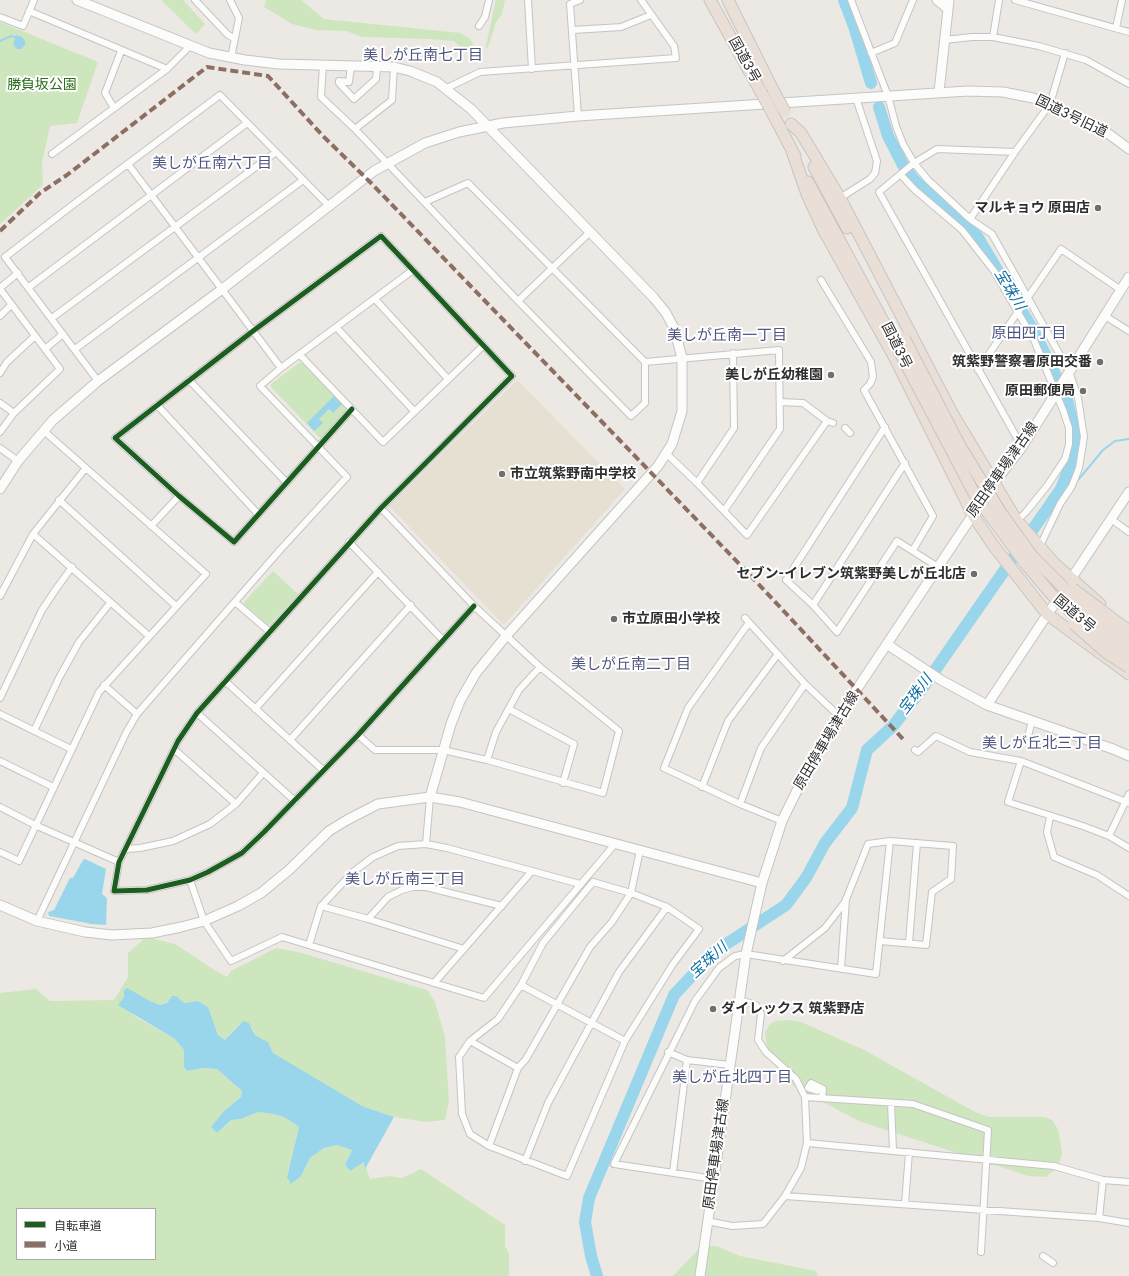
<!DOCTYPE html>
<html>
<head>
<meta charset="utf-8">
<style>
  body { margin:0 }
  #map { position:relative; width:1129px; height:1276px; overflow:hidden; background:#ece8e4; font-family:Roboto,"Noto Sans JP",sans-serif }
  canvas { display:block }
  .legend { position:absolute; left:16px; top:1208px; width:140px; height:52px; box-sizing:border-box; background:#fff; border:1px solid #ababab; margin:0; padding:5px 7px; list-style:none; font-size:12px; color:#2e2e2e }
  .legend li { display:flex; align-items:center; gap:8px; height:20px }
  .legend b { width:20px; border:1px solid #ababab }
</style>
</head>
<body>
<div id="map">
<canvas width="1129" height="1276"></canvas>
<ul class="legend">
<li><b style="height:5px;background:#1b5e20"></b>自転車道</li>
<li><b style="height:5px;background:#8d6e63"></b>小道</li>
</ul>
</div>
<script>
const c = document.querySelector('canvas').getContext('2d');
c.lineJoin = 'round';
function paint(path, color) {
  c.fillStyle = color;
  c.fill(path, 'evenodd');
}
function shape(rows) {
  const path = new Path2D();
  for (const r of rows) {
    path.moveTo(r[0], r[1]);
    for (let i = 2; i < r.length; i += 2) path.lineTo(r[i], r[i + 1]);
  }
  return path;
}
function strokePath(path, color, width, dash) {
  c.strokeStyle = color;
  c.lineWidth = width;
  c.lineCap = dash ? 'butt' : 'round';
  c.setLineDash(dash || []);
  c.stroke(path);
}
function drawText(font, color, halo, rows, align = 'center') {
  c.font = font + ' Roboto,"Noto Sans JP",sans-serif';
  c.lineWidth = 4;
  c.setLineDash([]);
  c.textBaseline = 'middle';
  c.strokeStyle = halo;
  c.fillStyle = color;
  for (const [text, x, y, turn = 0] of rows) {
    c.save();
    c.translate(x, y);
    c.rotate((+turn || 0) * Math.PI / 180);
    c.textAlign = isNaN(turn) ? turn : align;
    if (halo) c.strokeText(text, 0, 0);
    c.fillText(text, 0, 0);
    c.restore();
  }
}
paint(shape([
  [517,380,625,489,504,625,389,506]
]), '#e6e0d3');
paint(shape([
  [161,0,183,0,205,24,196,34],
  [266,0,301,0,324,19,460,33,469,38,473,44,472,50,460,47,454,41,430,39,362,37,346,31,316,30,292,24,264,7],
  [496,0,505,0,502,14,496,22,489,45,485,50],
  [0,22,98,62,77,123,50,126,42,163,43,185,0,224],
  [299,363,302,363,346,407,346,411,322,438,319,437,271,387,271,384],
  [273,571,298,594,270,624,268,625,244,604,244,602],
  [146,937,175,944,216,971,227,977,231,971,276,948,298,952,427,990,435,1002,445,1037,449,1101,445,1120,426,1122,394,1117,362,1106,330,1089,273,1053,268,1042,255,1035,252,1027,239,1024,225,1040,218,1035,208,1007,198,1001,184,1003,172,996,167,1003,160,1005,124,990,124,997,134,1016,175,1039,184,1050,184,1067,187,1071,203,1068,217,1069,242,1091,241,1097,224,1111,211,1127,217,1133,231,1120,241,1119,258,1112,274,1114,286,1118,299,1127,287,1176,301,1176,310,1158,324,1148,337,1145,352,1150,345,1165,349,1171,364,1162,370,1179,390,1176,402,1178,421,1169,505,1225,505,1246,509,1254,509,1276,0,1276,0,993,36,989,50,1001,114,1000,128,977,128,953],
  [17,1209,155,1209,155,1259,17,1259],
  [788,1020,801,1022,864,1050,975,1112,989,1117,1045,1117,1052,1120,1058,1129,1062,1153,1058,1167,1046,1177,1029,1176,861,1122,798,1089,784,1078,770,1054,766,1042,765,1032,770,1024,775,1021],
  [702,1246,717,1246,740,1256,816,1271,818,1276,673,1276]
]), '#cee6be');
paint(shape([
  [16,35,22,37,25,41,25,45,21,49,17,49,13,45],
  [334,396,342,404,333,413,329,409,319,419,323,423,314,431,307,423],
  [85,859,106,869,102,894,107,898,106,925,92,924,49,916,48,912,54,910,70,878,73,878,83,860],
  [127,988,150,1001,160,1005,167,1003,172,996,176,996,184,1003,198,1001,208,1007,218,1035,225,1040,243,1021,249,1023,255,1035,268,1042,273,1053,362,1106,394,1117,365,1169,364,1162,350,1171,345,1165,352,1150,337,1145,324,1148,310,1158,301,1176,291,1184,287,1177,299,1127,286,1118,274,1114,258,1112,241,1119,231,1120,217,1133,211,1127,224,1111,241,1097,242,1091,217,1069,203,1068,187,1071,184,1067,184,1050,175,1039,118,1005,124,997,124,990]
]), '#99d6ec');
strokePath(shape([
  [0,41,11,36,15,37],
  [1063,483,1079,479,1103,450,1115,441,1129,439]
]), '#99d6ec', 2);
strokePath(shape([
  [844,0,854,26,871,83],
  [597,1276,591,1256,585,1222,589,1198,674,995,714,952,786,905,806,878,825,843,852,808,867,750,893,726,924,686,1061,489,1073,458,1075,434,1066,396,1032,328,977,236,914,180,903,165,888,136,879,107]
]), '#99d6ec', 12);
const street = shape([
  [195,0,228,35,234,38],
  [230,0,239,18,231,58],
  [528,0,532,69],
  [851,0,888,96,896,126,903,144,914,163,928,180,970,219,992,234,1069,371,1078,398,1084,437,1079,468,1072,486,1060,504,1040,546],
  [1015,0,1129,32],
  [29,11,167,69],
  [0,17,23,26,34,0],
  [479,26,485,17,489,0],
  [1116,28,1122,0],
  [573,30,621,27,651,15],
  [993,37,999,0],
  [944,40,972,37,993,37,1039,46,1086,60,1129,84],
  [871,53,895,43,913,0],
  [323,65,321,97,355,129,518,301,631,416,645,403,645,362,468,183,425,202],
  [351,66,349,82,339,81,339,83,354,99,376,79,377,67],
  [447,88,480,72,676,58,674,46,641,0],
  [114,108,105,93,121,51],
  [578,116,570,4,580,0],
  [355,129,392,100,394,67],
  [1015,152,937,149,914,163,879,192,1022,447],
  [52,154,167,69,190,46],
  [128,164,281,368],
  [901,175,915,190,962,230,994,271,1034,340,1063,410,1069,428,1069,444,1065,459,1047,486,1026,512,1017,521],
  [840,198,870,179,875,173,877,161,856,98],
  [970,219,1015,152,1050,104,1065,53],
  [821,280,871,362,873,377,870,384,864,390,933,516,913,550],
  [29,287,247,123],
  [0,288,18,273],
  [0,289,60,369,14,413,0,432],
  [375,299,448,379],
  [518,301,590,232],
  [0,316,11,305],
  [1105,316,1129,331],
  [52,318,276,152],
  [337,328,414,411],
  [45,349,63,334],
  [75,349,303,180],
  [300,355,383,442,483,346],
  [645,362,779,350,780,429,724,511],
  [978,370,1061,249,1121,290],
  [0,373,7,362,35,336],
  [189,380,286,482],
  [98,381,5,257,74,204,220,95,330,207],
  [780,402,803,403,827,421,833,423],
  [0,403,14,413],
  [157,405,258,514],
  [352,409,234,542,179,496,115,438,253,331,381,236,512,376,381,508,197,713,178,741,119,862,114,891,147,890,190,880,208,872,242,853,264,832,358,735,474,606],
  [885,427,786,580,813,605,837,632,897,541,938,567],
  [845,428,850,433],
  [0,448,18,461],
  [666,453,697,483,747,535,827,421],
  [697,483,734,428,733,353],
  [59,500,176,606],
  [1111,519,1129,532],
  [151,526,179,496],
  [33,534,149,636],
  [349,542,443,640],
  [0,596,33,534,85,469],
  [235,602,270,632],
  [813,605,905,463],
  [745,618,805,684,839,716],
  [748,624,688,708,664,768,740,804,782,821],
  [225,681,323,770],
  [104,685,137,714],
  [0,698,42,610,56,589,72,567],
  [255,709,378,572],
  [509,709,574,744,563,783],
  [197,713,295,801],
  [0,714,71,749],
  [34,731,59,678,79,642,110,603],
  [358,735,375,750,443,750,487,760,603,793,619,731,540,667,474,606,381,508],
  [1028,736,1032,721],
  [290,740,411,605],
  [175,750,236,804],
  [915,750,918,752,936,736,970,752,1021,761,1129,803],
  [487,760,496,732,519,690,540,667],
  [0,761,53,787],
  [1021,761,1008,802,1083,826,1109,836,1129,848],
  [702,787,728,721,778,654],
  [740,804,761,748,805,684],
  [0,807,35,825,119,862],
  [1050,817,1047,832,1054,857,1097,875,1129,896],
  [1109,836,1129,794],
  [426,844,430,797],
  [126,849,140,848,173,841,210,824,236,804,263,773],
  [0,852,19,861,99,692,206,574,44,431],
  [190,880,204,921,231,961,282,937,484,998,615,844],
  [593,882,631,893,667,907,699,929,673,964,625,1041,567,1176,489,1146,470,1134,462,1114,459,1057,470,1041,498,1019,521,985,543,943,593,882],
  [321,906,368,919,464,949],
  [368,919,388,897,402,890,413,887,426,887,502,906],
  [37,921,126,733,137,714,280,550,347,477,260,386,281,368,413,270],
  [909,943,917,843],
  [309,945,321,906,324,903,353,872,373,857,398,846,426,844,447,848,580,884],
  [783,961,825,928,845,902,868,844,890,841,953,846,951,879,932,892,926,945,880,941],
  [841,969,846,899],
  [434,983,532,871],
  [521,985,625,1041],
  [470,1041,518,1068,526,1059,590,947,612,922,631,893,640,850],
  [668,1052,687,1060,730,1065],
  [819,1087,817,1091,808,1088,811,1083,823,1089,822,1098],
  [805,1097,913,1104,988,1130,981,1252],
  [891,1103,893,1150],
  [807,1143,1054,1166,1103,1180],
  [489,1146,518,1068],
  [525,1161,548,1103,619,972,667,907],
  [673,1172,687,1060],
  [714,1179,614,1164,695,1001,719,968,735,956,746,954,876,974,890,841],
  [785,1196,1099,1218,1129,1223],
  [905,1204,909,1152],
  [1099,1218,1103,1180,1129,1182],
  [707,1221,732,1226,763,1224,785,1196,801,1168,807,1143,805,1097,796,1079,766,1052,758,1040,761,1014,756,1005,739,1000],
  [1043,1256,1053,1263]
]);
const secondary = shape([
  [77,0,209,53,245,60,279,64,394,67,410,71,437,82,471,109,654,298,666,313,674,328,682,358,682,411,672,444,658,466,506,636,476,673,460,701,451,724,430,797],
  [937,0,947,8],
  [939,92,949,0],
  [0,489,18,461,53,420,98,381,221,290,374,171,425,143,459,132,503,123,578,116,968,91,1003,92,1033,98,1050,104,1098,126,1129,149],
  [888,645,941,680,987,705,1113,749,1129,756],
  [987,705,1129,492],
  [0,905,37,921,85,932,112,935,152,933,181,927,204,921,238,906,261,893,289,870,329,831,347,820,378,804,430,797,460,802,762,883],
  [700,1276,746,954,762,883,782,821,808,768,839,716,994,483,1022,447,1129,277]
]);
const highway = shape([
  [710,0,761,92],
  [728,0,774,92],
  [773,114,795,156],
  [791,124,801,133,840,198,952,413,1017,521,1054,563,1100,604],
  [792,151,807,194,823,229,896,360,973,515,993,545,1047,614,1129,674],
  [814,167,847,228],
  [808,182,896,345]
]);
strokePath(street, '#c5c4c5', 8);
strokePath(secondary, '#c5c4c5', 11);
strokePath(highway, '#c6c5c4', 13);
strokePath(street, '#fcfcfb', 6);
strokePath(secondary, '#fcfcfb', 9);
strokePath(highway, '#eadfd6', 11);
const highwayBridge = shape([
  [761,92,773,114],
  [774,92,785,112],
  [904,338,960,446,1001,513,1032,556,1066,590,1089,614,1129,644],
  [896,345,975,495,1025,563,1052,595,1082,622,1129,656],
  [1073,589,1129,631],
  [1074,624,1107,653,1129,667]
]);
strokePath(highwayBridge, '#c6c5c4', 13, []);
strokePath(highwayBridge, '#eadfd6', 11);
strokePath(shape([
  [0,231,40,193,67,175,207,67,268,76,323,136,370,182,751,576,903,739]
]), '#8d6e63', 4, [8, 4]);
strokePath(shape([
  [352,409,234,542,179,496,115,438,253,331,381,236,512,376,381,508,197,713,178,741,119,862,114,891,147,890,190,880,208,872,242,853,264,832,358,735,474,606]
]), '#1b5e20', 5);
for (const [x, y, r, color] of [
  [1098,208,4,"#706f6e"],
  [1100,362,4,"#706f6e"],
  [831,375,4,"#706f6e"],
  [1083,391,4,"#706f6e"],
  [502,474,4,"#706f6e"],
  [974,574,4,"#706f6e"],
  [614,619,4,"#706f6e"],
  [713,1009,4,"#706f6e"]
]) {
  const dot = new Path2D();
  dot.arc(x, y, r, 0, 2 * Math.PI);
  c.fillStyle = color;
  c.fill(dot);
  strokePath(dot, '#fff', 1.5);
}
drawText('14px', '#2e2e2e', '#fff', [
  ["国道3号",744,60,61],
  ["国道3号旧道",1071,117,26],
  ["国道3号",896,346,63],
  ["原田停車場津古線",1003,470,-55],
  ["国道3号",1074,614,40],
  ["原田停車場津古線",827,741,-59],
  ["原田停車場津古線",717,1154,-82]
]);
drawText('14px', '#2c6e1b', '#fff', [
  ["勝負坂公園",42,85]
]);
drawText('bold 14px', '#2e2e2e', '#fff', [
  ["マルキョウ 原田店",1090,208],
  ["筑紫野警察署原田交番",1092,362],
  ["美しが丘幼稚園",823,375],
  ["原田郵便局",1075,391],
  ["市立筑紫野南中学校",510,474,"left"],
  ["セブン-イレブン筑紫野美しが丘北店",966,574],
  ["市立原田小学校",622,619,"left"],
  ["ダイレックス 筑紫野店",721,1009,"left"]
], 'right');
drawText('15px', '#4d5680', '#fff', [
  ["美しが丘南七丁目",423,56],
  ["美しが丘南六丁目",212,164],
  ["原田四丁目",1029,334],
  ["美しが丘南一丁目",727,336],
  ["美しが丘南二丁目",631,665],
  ["美しが丘北三丁目",1042,744],
  ["美しが丘南三丁目",405,880],
  ["美しが丘北四丁目",732,1078]
]);
drawText('italic 15px', '#0d6fa3', '#fff', [
  ["宝珠川",1009,290,59],
  ["宝珠川",916,695,-53],
  ["宝珠川",709,961,-42]
]);
</script>
</body>
</html>
